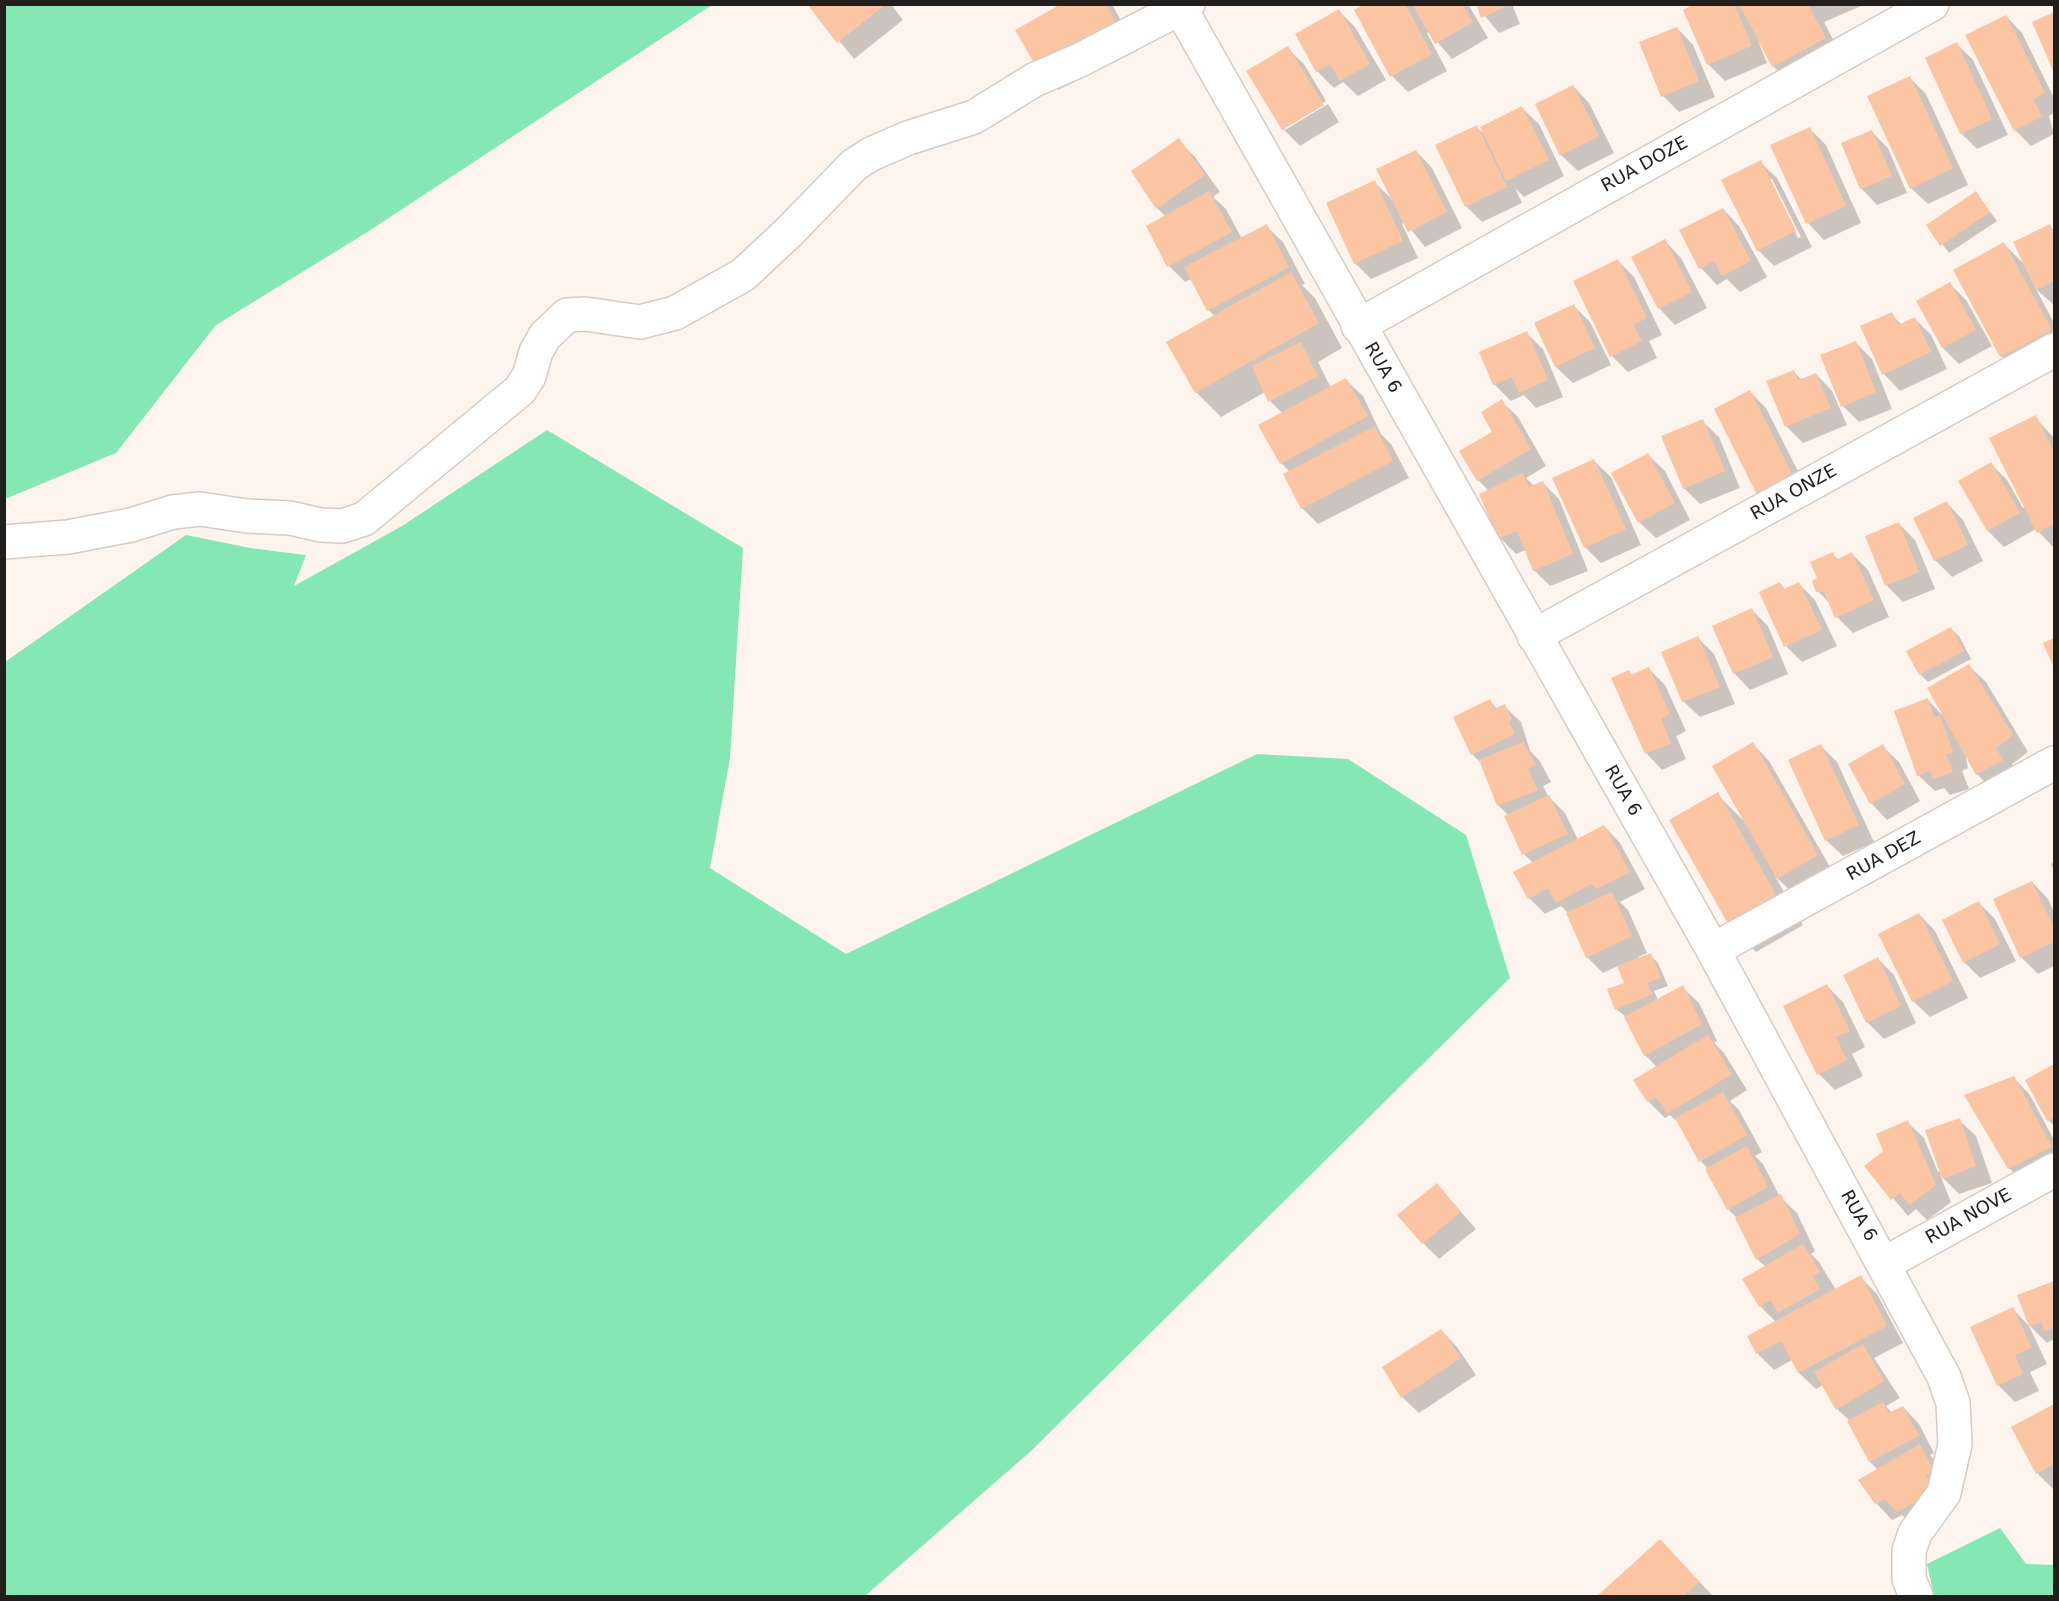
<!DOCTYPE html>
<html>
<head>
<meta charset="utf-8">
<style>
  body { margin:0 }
  #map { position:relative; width:2059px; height:1601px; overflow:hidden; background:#fef4ee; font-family:"DejaVu Sans",sans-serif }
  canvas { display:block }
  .frame { position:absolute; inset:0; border:6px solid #221e1b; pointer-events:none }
</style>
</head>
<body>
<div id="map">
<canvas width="2059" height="1601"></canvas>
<div class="frame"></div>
</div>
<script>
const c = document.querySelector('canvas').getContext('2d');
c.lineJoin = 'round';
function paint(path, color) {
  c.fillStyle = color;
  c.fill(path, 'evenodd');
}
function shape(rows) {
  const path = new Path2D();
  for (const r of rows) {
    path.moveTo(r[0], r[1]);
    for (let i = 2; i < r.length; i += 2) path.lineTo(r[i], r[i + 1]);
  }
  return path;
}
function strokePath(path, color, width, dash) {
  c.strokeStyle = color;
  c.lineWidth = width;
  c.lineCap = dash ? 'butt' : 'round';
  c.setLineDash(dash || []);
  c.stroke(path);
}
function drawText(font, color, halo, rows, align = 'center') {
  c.font = font + ' "DejaVu Sans",sans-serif';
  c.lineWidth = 5;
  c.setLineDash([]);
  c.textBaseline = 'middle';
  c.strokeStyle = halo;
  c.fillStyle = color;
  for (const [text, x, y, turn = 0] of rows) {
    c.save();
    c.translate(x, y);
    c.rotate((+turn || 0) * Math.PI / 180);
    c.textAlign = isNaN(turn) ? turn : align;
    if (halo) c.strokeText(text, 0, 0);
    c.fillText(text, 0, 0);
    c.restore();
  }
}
paint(shape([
  [5,4,712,4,712,5,369,231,216,325,116,453,5,499],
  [547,430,743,548,730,758,710,868,846,954,1257,754,1348,759,1466,835,1510,978,1031,1451,865,1596,5,1596,5,662,186,535,250,548,306,555,294,586,402,526],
  [2000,1528,2026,1564,2054,1565,2054,1596,1934,1596,1927,1564]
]), '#85e7b3');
paint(shape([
  [809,4,891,4,903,20,854,59],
  [1064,4,1112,4,1137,51,1058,90,1042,74],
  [1368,4,1468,4,1488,38,1452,59,1429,32,1427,33,1447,71,1408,92,1392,76],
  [1475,4,1512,4,1520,24,1499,33],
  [1698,4,1866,4,1824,22,1841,55,1790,82,1773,66,1761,42,1759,43,1767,63,1725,81,1708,64],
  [1339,11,1355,27,1386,80,1358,96,1343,82,1334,88,1317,71,1297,34],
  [2054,14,2054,69,2034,23],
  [2006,16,2022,33,2054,98,2054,113,2049,116,2054,134,2031,146,2015,130],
  [1677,28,1693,45,1715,97,1679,112,1663,96],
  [1957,44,1973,60,2008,135,1977,149,1961,133],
  [1287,48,1304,64,1326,101,1285,126,1285,130,1328,104,1339,122,1300,146,1283,129],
  [1910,78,1926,94,1968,185,1928,204,1911,188],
  [1573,86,1589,103,1614,153,1578,171,1561,155],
  [1522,108,1539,124,1564,176,1524,197,1515,188,1522,203,1482,222,1466,206,1477,127,1484,134],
  [1810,129,1826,145,1861,223,1824,240,1808,223,1772,146],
  [1872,132,1888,148,1907,193,1877,205,1861,188],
  [1178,140,1195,157,1220,192,1213,197,1226,209,1242,239,1266,226,1283,242,1305,284,1302,285,1315,298,1342,348,1318,362,1331,388,1346,380,1363,396,1381,434,1391,444,1409,478,1318,524,1302,508,1290,472,1281,463,1283,414,1270,401,1265,392,1221,417,1196,392,1168,342,1215,316,1208,310,1191,279,1185,282,1169,266,1166,217,1157,208],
  [1416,151,1432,168,1462,228,1425,247,1405,222,1402,224,1418,258,1371,279,1355,263,1374,182,1393,200],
  [1760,162,1777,178,1812,247,1774,266,1758,250],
  [1769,179,1772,179,1801,237,1798,238],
  [1976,193,1997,221,1949,253,1928,225],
  [1723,209,1739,226,1767,277,1740,292,1727,279,1717,285,1701,268,1681,231],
  [2050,226,2054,231,2054,305,2036,289,2054,323,2054,353,2018,372,2001,356,2004,244,2025,265],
  [1665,241,1681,258,1707,308,1675,325,1659,308],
  [1618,261,1634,277,1662,335,1649,341,1657,358,1628,372,1612,356],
  [1950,284,1966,300,1992,346,1959,364,1943,348],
  [1574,306,1590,322,1611,365,1573,383,1556,367,1536,324],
  [1891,314,1902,325,1915,319,1931,335,1947,369,1900,391,1884,374,1862,327],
  [1526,333,1543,349,1563,397,1536,408,1524,395,1511,401,1494,384],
  [1856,343,1872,359,1892,409,1859,422,1843,406],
  [1794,372,1802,380,1816,374,1832,391,1847,425,1803,443,1786,426],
  [1750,392,1766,408,1809,493,1775,510],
  [1501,401,1518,417,1546,466,1526,478,1534,486,1543,483,1559,499,1588,571,1550,586,1534,570,1526,550,1516,554,1500,538,1489,491,1478,480],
  [2035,417,2054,438,2054,548,2036,529,2004,547,1988,531,1960,481,1991,464,2007,480,2023,508,2025,506],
  [1702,421,1719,437,1740,488,1700,504,1684,488],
  [1648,455,1665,471,1690,520,1656,538,1639,522],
  [1594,461,1611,477,1641,545,1601,563,1585,547],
  [1947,503,1963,520,1983,561,1952,577,1935,560],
  [1899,524,1915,540,1935,589,1903,602,1886,585],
  [1832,554,1839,560,1852,554,1868,570,1889,617,1853,633,1837,617,1831,605,1818,591,1819,579],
  [1780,584,1786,590,1799,584,1815,600,1837,646,1802,662,1786,646],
  [1752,610,1768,626,1788,674,1750,690,1734,673],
  [1951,629,1959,636,1971,659,1928,682,1920,674],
  [1698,638,1714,654,1735,704,1700,717,1683,701],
  [1969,666,1986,682,2028,752,2012,764,2018,777,1993,791,1977,774,1965,753,1968,768,1962,771,1969,789,1950,795,1944,788,1935,791,1918,775,1928,700,1942,715],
  [1649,669,1665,685,1686,731,1676,736,1686,759,1662,770,1646,753,1629,672,1633,676],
  [1490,701,1497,709,1504,706,1521,722,1530,751,1539,760,1551,782,1543,786,1548,796,1565,813,1578,840,1604,826,1620,843,1645,889,1620,902,1628,910,1647,953,1638,957,1639,959,1650,955,1658,963,1668,986,1654,991,1658,1000,1682,987,1699,1003,1717,1041,1714,1043,1724,1053,1747,1090,1730,1101,1739,1110,1762,1152,1755,1156,1763,1164,1780,1197,1797,1213,1815,1251,1811,1254,1819,1262,1836,1290,1860,1277,1877,1294,1903,1343,1874,1358,1900,1398,1886,1406,1892,1413,1903,1407,1919,1424,1934,1453,1930,1455,1936,1462,1915,1527,1902,1515,1892,1520,1876,1503,1878,1470,1870,1462,1849,1420,1837,1409,1823,1385,1816,1389,1799,1373,1792,1360,1774,1370,1757,1353,1776,1322,1760,1306,1766,1267,1757,1259,1737,1218,1728,1209,1708,1169,1701,1161,1682,1126,1670,1115,1665,1118,1648,1101,1657,1067,1645,1055,1625,1016,1616,1009,1626,983,1618,966,1603,973,1587,957,1569,914,1561,906,1545,914,1529,898,1533,863,1524,854,1508,815,1498,805,1482,764,1472,754],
  [1753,744,1769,761,1833,872,1794,894,1775,876,1803,925,1756,952,1732,928,1717,794,1743,820],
  [1821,746,1837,762,1874,842,1843,856,1826,840],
  [1882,746,1899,762,1920,801,1887,820,1871,803,1850,765],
  [2054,862,2054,872,2051,864],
  [2032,882,2048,899,2054,912,2054,966,2038,974,2021,957],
  [1979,903,1995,919,2016,961,1980,978,1964,962],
  [1919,914,1935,931,1968,998,1930,1017,1913,1001],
  [1878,959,1894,975,1916,1023,1884,1039,1867,1022],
  [1827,986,1843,1002,1865,1047,1852,1054,1863,1076,1835,1090,1819,1074],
  [2054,1065,2054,1126,2048,1120,2027,1080],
  [2014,1078,2030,1095,2054,1140,2054,1170,2026,1185,2009,1168],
  [1959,1120,1976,1136,1992,1183,1959,1194,1940,1175,1951,1202,1927,1220,1916,1209,1908,1216,1866,1166,1885,1151,1907,1122,1924,1138,1938,1172,1941,1171],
  [1437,1185,1476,1229,1439,1259,1423,1243],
  [2054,1283,2054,1339,2047,1343,2030,1326,2019,1296],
  [2013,1309,2029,1326,2047,1364,2030,1372,2039,1391,2015,1402,1998,1385,1972,1328],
  [1441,1330,1457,1347,1476,1375,1419,1413,1402,1397],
  [2054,1406,2054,1488,2053,1489,2037,1473,2014,1427],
  [1660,1541,1713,1596,1599,1596]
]), '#0003');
paint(shape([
  [807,4,886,4,837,43],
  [1061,4,1106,4,1121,34,1041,75,1015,30],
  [1365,4,1405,4,1432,54,1390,77,1354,10],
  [1412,4,1462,4,1473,22,1435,44],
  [1476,4,1504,4,1505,7,1481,18],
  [1694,4,1734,4,1752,46,1707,65,1683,10],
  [1739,4,1808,4,1826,38,1772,67],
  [1339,9,1370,64,1340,81,1330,64,1316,72,1295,34],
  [2054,12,2054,73,2032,22],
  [2006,15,2045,93,2033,99,2042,116,2014,131,1965,35],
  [1677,27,1699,81,1661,97,1639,42],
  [1957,42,1992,119,1960,134,1925,58],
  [1288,46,1324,105,1282,130,1246,71],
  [1910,76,1953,168,1910,189,1867,96],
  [1573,85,1599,136,1560,156,1535,104],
  [1522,106,1549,160,1506,181,1480,127],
  [1477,125,1507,187,1465,207,1435,145],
  [1810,127,1846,206,1806,224,1770,145],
  [1872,130,1892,176,1860,189,1841,143],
  [1179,138,1205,175,1156,209,1131,171],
  [1416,150,1447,212,1408,232,1376,169],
  [1761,160,1796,231,1757,251,1721,180],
  [1375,180,1403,241,1354,264,1326,203],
  [1209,191,1232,232,1167,267,1146,226],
  [1976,191,1990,212,1940,246,1926,225],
  [1723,208,1751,261,1722,276,1714,261,1699,269,1679,230],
  [1267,224,1289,267,1207,311,1184,267],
  [2050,224,2054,233,2054,281,2036,290,2013,242],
  [1665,239,1692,292,1658,309,1631,257],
  [2004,242,2052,330,2000,357,1953,270],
  [1618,259,1647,318,1633,325,1642,341,1610,357,1573,281],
  [1291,272,1319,323,1195,393,1166,342],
  [1950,282,1976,330,1942,348,1916,301],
  [1574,304,1595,348,1555,367,1534,323],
  [1892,312,1898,325,1915,317,1931,352,1882,375,1860,326],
  [1527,331,1548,380,1519,393,1512,377,1493,385,1479,352],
  [1856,341,1876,392,1841,407,1820,355],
  [1301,342,1318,376,1268,402,1252,366],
  [1794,370,1798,380,1816,373,1831,408,1785,427,1766,381],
  [1346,378,1368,416,1280,464,1258,425],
  [1750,390,1793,476,1757,495,1714,409],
  [1502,399,1531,449,1477,481,1459,451,1492,432,1481,412],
  [2036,415,2054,452,2054,524,2037,533,1989,438],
  [1703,419,1725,471,1683,489,1661,436],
  [1375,426,1393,461,1301,509,1283,474],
  [1648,453,1675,503,1638,523,1611,473],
  [1594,459,1626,529,1584,548,1552,478],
  [1991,462,2020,513,1987,531,1958,481],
  [1523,473,1529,487,1543,481,1573,554,1533,571,1517,531,1498,539,1479,494],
  [1947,501,1968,545,1934,561,1913,518],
  [1899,522,1919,572,1885,586,1865,536],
  [1833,552,1836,560,1852,552,1874,600,1835,618,1824,592,1816,592,1812,581,1817,578,1810,562],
  [1780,582,1784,589,1799,582,1822,630,1784,647,1759,592],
  [1752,608,1773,657,1733,674,1712,626],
  [1951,627,1964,651,1919,675,1906,651],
  [1698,636,1720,687,1682,702,1661,652],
  [2054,638,2054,668,2043,643],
  [1969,664,2013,735,1996,748,2003,760,1976,775,1927,688],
  [1649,667,1670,714,1661,719,1671,743,1645,754,1611,678,1629,670,1631,675],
  [1928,698,1934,717,1940,715,1953,752,1946,754,1953,772,1933,779,1930,771,1917,776,1894,711],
  [1490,699,1494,709,1505,704,1512,720,1509,722,1515,734,1471,755,1453,717],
  [1523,742,1536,765,1528,769,1538,790,1497,806,1479,760],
  [1753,742,1818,855,1777,879,1712,766],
  [1821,744,1859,825,1825,841,1788,760],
  [1883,744,1905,784,1870,804,1848,764],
  [1718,792,1779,900,1731,929,1669,820],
  [1549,795,1568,834,1522,855,1504,816],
  [1604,825,1630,872,1597,889,1591,884,1556,903,1548,888,1528,899,1513,872],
  [2032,881,2054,928,2054,942,2020,958,1993,899],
  [1612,892,1632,936,1586,958,1566,913],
  [1979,901,2000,944,1963,963,1942,920],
  [1919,913,1953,981,1912,1002,1878,934],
  [1651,953,1661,978,1647,983,1652,994,1615,1010,1607,989,1624,983,1617,966],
  [1878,957,1901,1006,1866,1023,1843,975],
  [1827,984,1850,1031,1836,1037,1847,1060,1817,1075,1783,1006],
  [1683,985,1702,1024,1644,1056,1624,1017],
  [1708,1035,1732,1074,1667,1114,1656,1097,1647,1102,1633,1080],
  [2054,1064,2054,1116,2047,1121,2025,1080],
  [2014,1076,2052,1147,2008,1169,1964,1095],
  [1723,1092,1747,1135,1699,1162,1675,1118],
  [1960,1118,1976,1166,1942,1179,1925,1130],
  [1908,1120,1936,1185,1910,1205,1900,1193,1891,1200,1864,1166,1883,1151,1876,1134],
  [1747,1146,1768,1187,1727,1210,1705,1169],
  [1437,1183,1461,1212,1422,1244,1397,1215],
  [1781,1194,1800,1234,1756,1260,1735,1218],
  [1803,1244,1820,1272,1813,1276,1820,1289,1778,1313,1771,1300,1759,1307,1742,1279],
  [1861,1275,1887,1326,1798,1373,1781,1341,1756,1354,1747,1336],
  [2054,1281,2054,1327,2045,1331,2041,1322,2029,1327,2017,1295],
  [2013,1307,2032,1348,2015,1355,2023,1374,1997,1386,1970,1327],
  [1441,1329,1461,1358,1401,1398,1382,1367],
  [1863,1344,1884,1381,1836,1410,1814,1372],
  [1883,1402,1889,1413,1903,1406,1919,1436,1869,1462,1847,1421],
  [2054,1404,2054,1464,2036,1474,2011,1427],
  [1920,1444,1934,1471,1926,1476,1935,1491,1897,1512,1885,1499,1875,1504,1858,1480],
  [1660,1539,1700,1582,1683,1596,1597,1596]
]), '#fbc5a4');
const minor = shape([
  [1178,4,1713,950,1944,1377,1953,1403,1955,1444,1944,1493,1915,1533,1909,1551,1909,1579,1916,1596],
  [1358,326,1932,4],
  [4,542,68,537,131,525,173,512,200,509,247,516,290,518,321,525,342,526,364,519,520,390,529,376,536,352,545,336,567,315,585,314,640,322,675,313,743,275,789,232,854,165,871,154,908,138,974,117,1034,80,1080,60,1188,4],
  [1534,636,2054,350],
  [1713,950,2054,763],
  [1884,1264,2054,1170]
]);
strokePath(minor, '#d7cbc4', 36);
strokePath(minor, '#fff', 33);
drawText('18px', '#221e1b', '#fff', [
  ["RUA DOZE",1645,165,-29],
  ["RUA 6",1382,368,60],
  ["RUA ONZE",1794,493,-29],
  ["RUA 6",1622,791,60],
  ["RUA DEZ",1884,857,-29],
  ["RUA 6",1858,1216,61],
  ["RUA NOVE",1969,1217,-29]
]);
</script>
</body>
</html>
